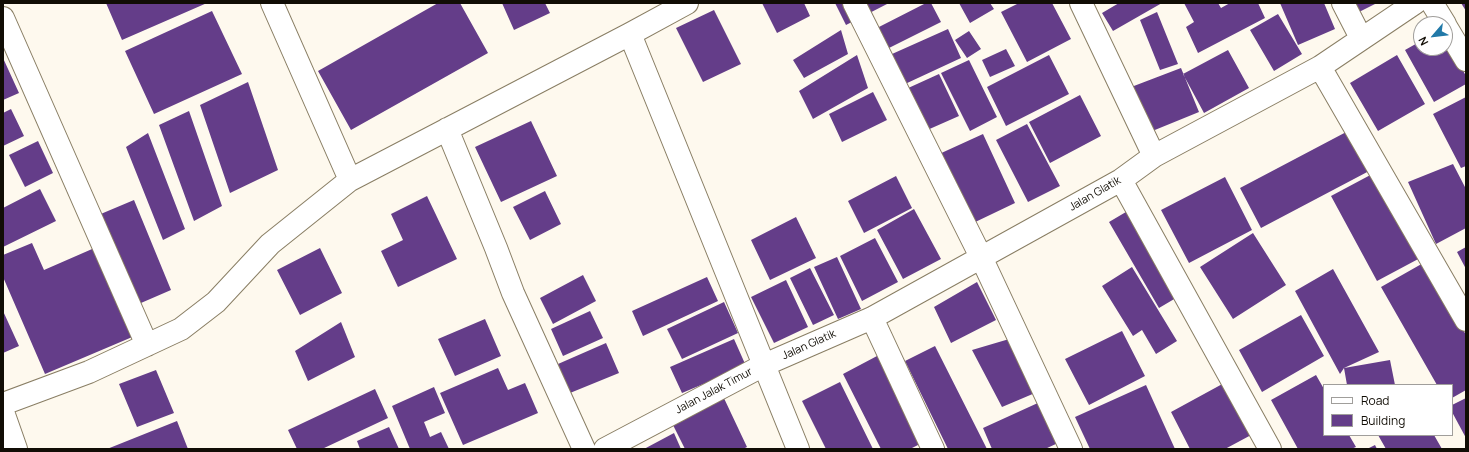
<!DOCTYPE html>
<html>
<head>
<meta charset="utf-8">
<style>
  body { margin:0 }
  #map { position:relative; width:1469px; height:452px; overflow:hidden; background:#fef9ee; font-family:Manrope,sans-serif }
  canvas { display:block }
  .frame { position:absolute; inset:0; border:4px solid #110d05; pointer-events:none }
  .legend { position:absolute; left:1323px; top:384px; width:130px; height:52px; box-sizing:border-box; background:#fff; border:1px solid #a09e9b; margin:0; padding:5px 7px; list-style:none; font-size:12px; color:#110d05 }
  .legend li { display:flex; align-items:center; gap:8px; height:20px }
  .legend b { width:20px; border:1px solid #a09e9b }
  .north { position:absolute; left:1413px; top:16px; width:40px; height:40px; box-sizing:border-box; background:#fff; border:1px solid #a09e9b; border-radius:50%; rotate:242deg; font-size:11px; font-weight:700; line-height:16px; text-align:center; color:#110d05 }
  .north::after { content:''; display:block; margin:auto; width:14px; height:18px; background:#2179a8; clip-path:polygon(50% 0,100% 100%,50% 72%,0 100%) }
</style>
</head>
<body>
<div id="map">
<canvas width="1469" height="452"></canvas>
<div class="frame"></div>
<ul class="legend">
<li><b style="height:5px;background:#fff"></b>Road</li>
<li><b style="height:11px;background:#643d89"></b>Building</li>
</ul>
<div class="north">N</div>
</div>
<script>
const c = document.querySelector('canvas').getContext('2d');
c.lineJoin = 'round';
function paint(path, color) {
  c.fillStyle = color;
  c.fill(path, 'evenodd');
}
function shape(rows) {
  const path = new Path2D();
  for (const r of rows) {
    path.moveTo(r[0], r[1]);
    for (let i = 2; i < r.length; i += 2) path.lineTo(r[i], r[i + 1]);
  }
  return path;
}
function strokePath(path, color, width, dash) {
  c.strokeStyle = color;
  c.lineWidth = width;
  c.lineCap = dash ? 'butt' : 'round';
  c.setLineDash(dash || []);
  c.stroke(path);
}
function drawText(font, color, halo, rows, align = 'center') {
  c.font = font + ' Manrope,sans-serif';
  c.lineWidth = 4;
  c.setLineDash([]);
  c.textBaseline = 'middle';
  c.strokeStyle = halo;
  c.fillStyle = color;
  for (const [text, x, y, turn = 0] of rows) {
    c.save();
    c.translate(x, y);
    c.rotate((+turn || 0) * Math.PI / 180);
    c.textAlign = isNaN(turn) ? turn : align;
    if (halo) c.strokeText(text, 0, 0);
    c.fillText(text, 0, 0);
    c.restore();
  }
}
paint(shape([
  [106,3,207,3,122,40],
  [438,3,460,3,488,53,351,130,318,71],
  [502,3,545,3,550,13,514,30],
  [762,3,804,3,810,16,777,33],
  [835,3,889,3,846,25],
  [926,3,931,3,941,22,885,50,875,29],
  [959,3,990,3,994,9,970,23],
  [1019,3,1052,3,1071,39,1027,62,1001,12],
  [1119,3,1162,3,1113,31,1102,13],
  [1184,3,1218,3,1221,8,1230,3,1258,3,1265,18,1198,53,1186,27,1194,22],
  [1280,3,1324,3,1335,29,1298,45],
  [1352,3,1377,3,1357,13],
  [1461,3,1466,3,1466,11],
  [714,10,741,64,703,82,676,28],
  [212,11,242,74,154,114,125,51],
  [1157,12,1178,64,1160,70,1140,20],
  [1278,14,1302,54,1274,71,1250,30],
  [948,29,961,58,905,84,892,54],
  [841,30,848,54,804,78,793,60],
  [969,31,981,49,967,58,955,40],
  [1445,38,1466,76,1466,84,1434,102,1405,50,1421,41,1421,48,1445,48],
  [1006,49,1015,66,990,77,982,60],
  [1228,50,1249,88,1204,113,1183,74],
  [857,55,868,88,813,119,799,91],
  [1049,55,1069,94,1006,126,987,87],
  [1397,55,1425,104,1378,131,1350,83],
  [3,58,19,93,3,100],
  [969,60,997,117,970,131,941,73],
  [1181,68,1199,112,1145,134,1126,89],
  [939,74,959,116,925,131,906,89],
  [248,82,278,170,230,193,200,105],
  [873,92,887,120,842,142,829,114],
  [1080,95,1101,136,1050,163,1029,122],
  [1466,97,1466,166,1461,168,1433,114],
  [11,109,24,136,3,146,3,113],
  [189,111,222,206,194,221,159,125],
  [531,121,557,176,501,202,475,147],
  [1027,124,1060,186,1028,202,996,140],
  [1350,130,1371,170,1261,228,1240,188],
  [148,133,185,229,163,240,126,147],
  [983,134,1015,203,969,225,937,155],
  [38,141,53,173,25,187,9,155],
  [1453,164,1466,189,1466,228,1436,244,1408,182],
  [1376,172,1422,257,1377,281,1331,196],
  [896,176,912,208,864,233,848,201],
  [1225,177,1252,230,1189,263,1161,210],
  [40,189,56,221,3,247,3,208],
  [545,191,561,224,530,240,513,207],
  [427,196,457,259,398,287,381,251,403,240,391,214],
  [134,200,171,290,134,306,96,216],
  [914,209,941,259,903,279,877,230],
  [1131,209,1181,295,1159,308,1109,222],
  [796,217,816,258,770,280,751,240],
  [1253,233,1286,285,1233,319,1200,267],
  [875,238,898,282,862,301,840,256],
  [32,243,44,270,99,246,137,335,45,374,3,277,3,255],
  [1466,247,1466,269,1457,252],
  [320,248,342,293,300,315,277,270],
  [837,257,861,309,838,319,814,267],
  [1425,262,1466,335,1466,390,1452,398,1452,385,1437,385,1381,287],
  [1132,267,1177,341,1156,354,1142,330,1133,336,1102,286],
  [810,268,834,315,813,325,790,278],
  [1333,269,1379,352,1344,368,1340,374,1295,291],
  [583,275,596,301,553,324,540,298],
  [707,277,718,301,643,336,632,311],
  [786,280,808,327,774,343,751,297],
  [977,282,996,320,951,343,934,307],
  [724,302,738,333,682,359,667,329],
  [3,311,19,346,3,353],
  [590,311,603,338,563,356,551,329],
  [1301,315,1324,356,1262,392,1239,350],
  [485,319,501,356,455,376,438,339],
  [341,322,355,357,308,381,295,351],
  [1122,331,1145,376,1089,405,1065,359],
  [1016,337,1035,393,1002,407,972,350],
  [734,339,746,366,682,393,670,367],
  [606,343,619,373,570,393,558,364],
  [935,346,987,449,948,449,905,361],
  [877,356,922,443,910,449,881,449,843,374],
  [1390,360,1395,385,1347,385,1344,368],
  [498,368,508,390,525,383,538,413,463,445,440,393],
  [156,370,174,413,137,427,119,384],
  [1316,375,1324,389,1324,435,1349,435,1356,447,1351,449,1298,449,1271,400],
  [840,382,873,449,826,449,802,401],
  [1226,382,1253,434,1225,449,1190,449,1171,412],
  [1146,385,1175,449,1090,449,1075,417],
  [434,387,445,413,424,422,430,437,441,432,449,449,410,449,392,406],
  [375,389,388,418,322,449,297,449,288,430],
  [722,394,747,447,743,449,685,449,670,419],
  [1466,398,1466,438,1452,412,1452,405],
  [1040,402,1058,443,1045,449,992,449,983,428],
  [177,421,188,449,107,449],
  [389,427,399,449,360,449,357,441],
  [674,433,681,449,644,449],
  [1378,435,1434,435,1442,449,1386,449],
  [1375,445,1377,449,1367,449]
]), '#643d89');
const minor = shape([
  [272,3,350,180,630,34,687,3],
  [854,3,981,257,1071,449],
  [1081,3,1154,156],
  [1343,3,1361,38],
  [1432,3,1445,24],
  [3,18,147,345],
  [1445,25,1466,60],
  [630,34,764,365,872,318,1121,180,1154,156,1320,67,1415,3],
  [1320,67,1466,320],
  [447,129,496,248,513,293,584,449],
  [1121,180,1270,449],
  [872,318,933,449],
  [3,404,89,372,181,329,216,302,270,244,350,180],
  [3,412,16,449],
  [605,449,764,365,798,449]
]);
strokePath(minor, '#897e64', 24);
strokePath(minor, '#fff', 22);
drawText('11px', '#110d05', '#fff', [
  ["Jalan Glatik",1095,194,-30],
  ["Jalan Glatik",809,345,-24],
  ["Jalan Jalak Timur",714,391,-28]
]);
</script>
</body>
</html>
